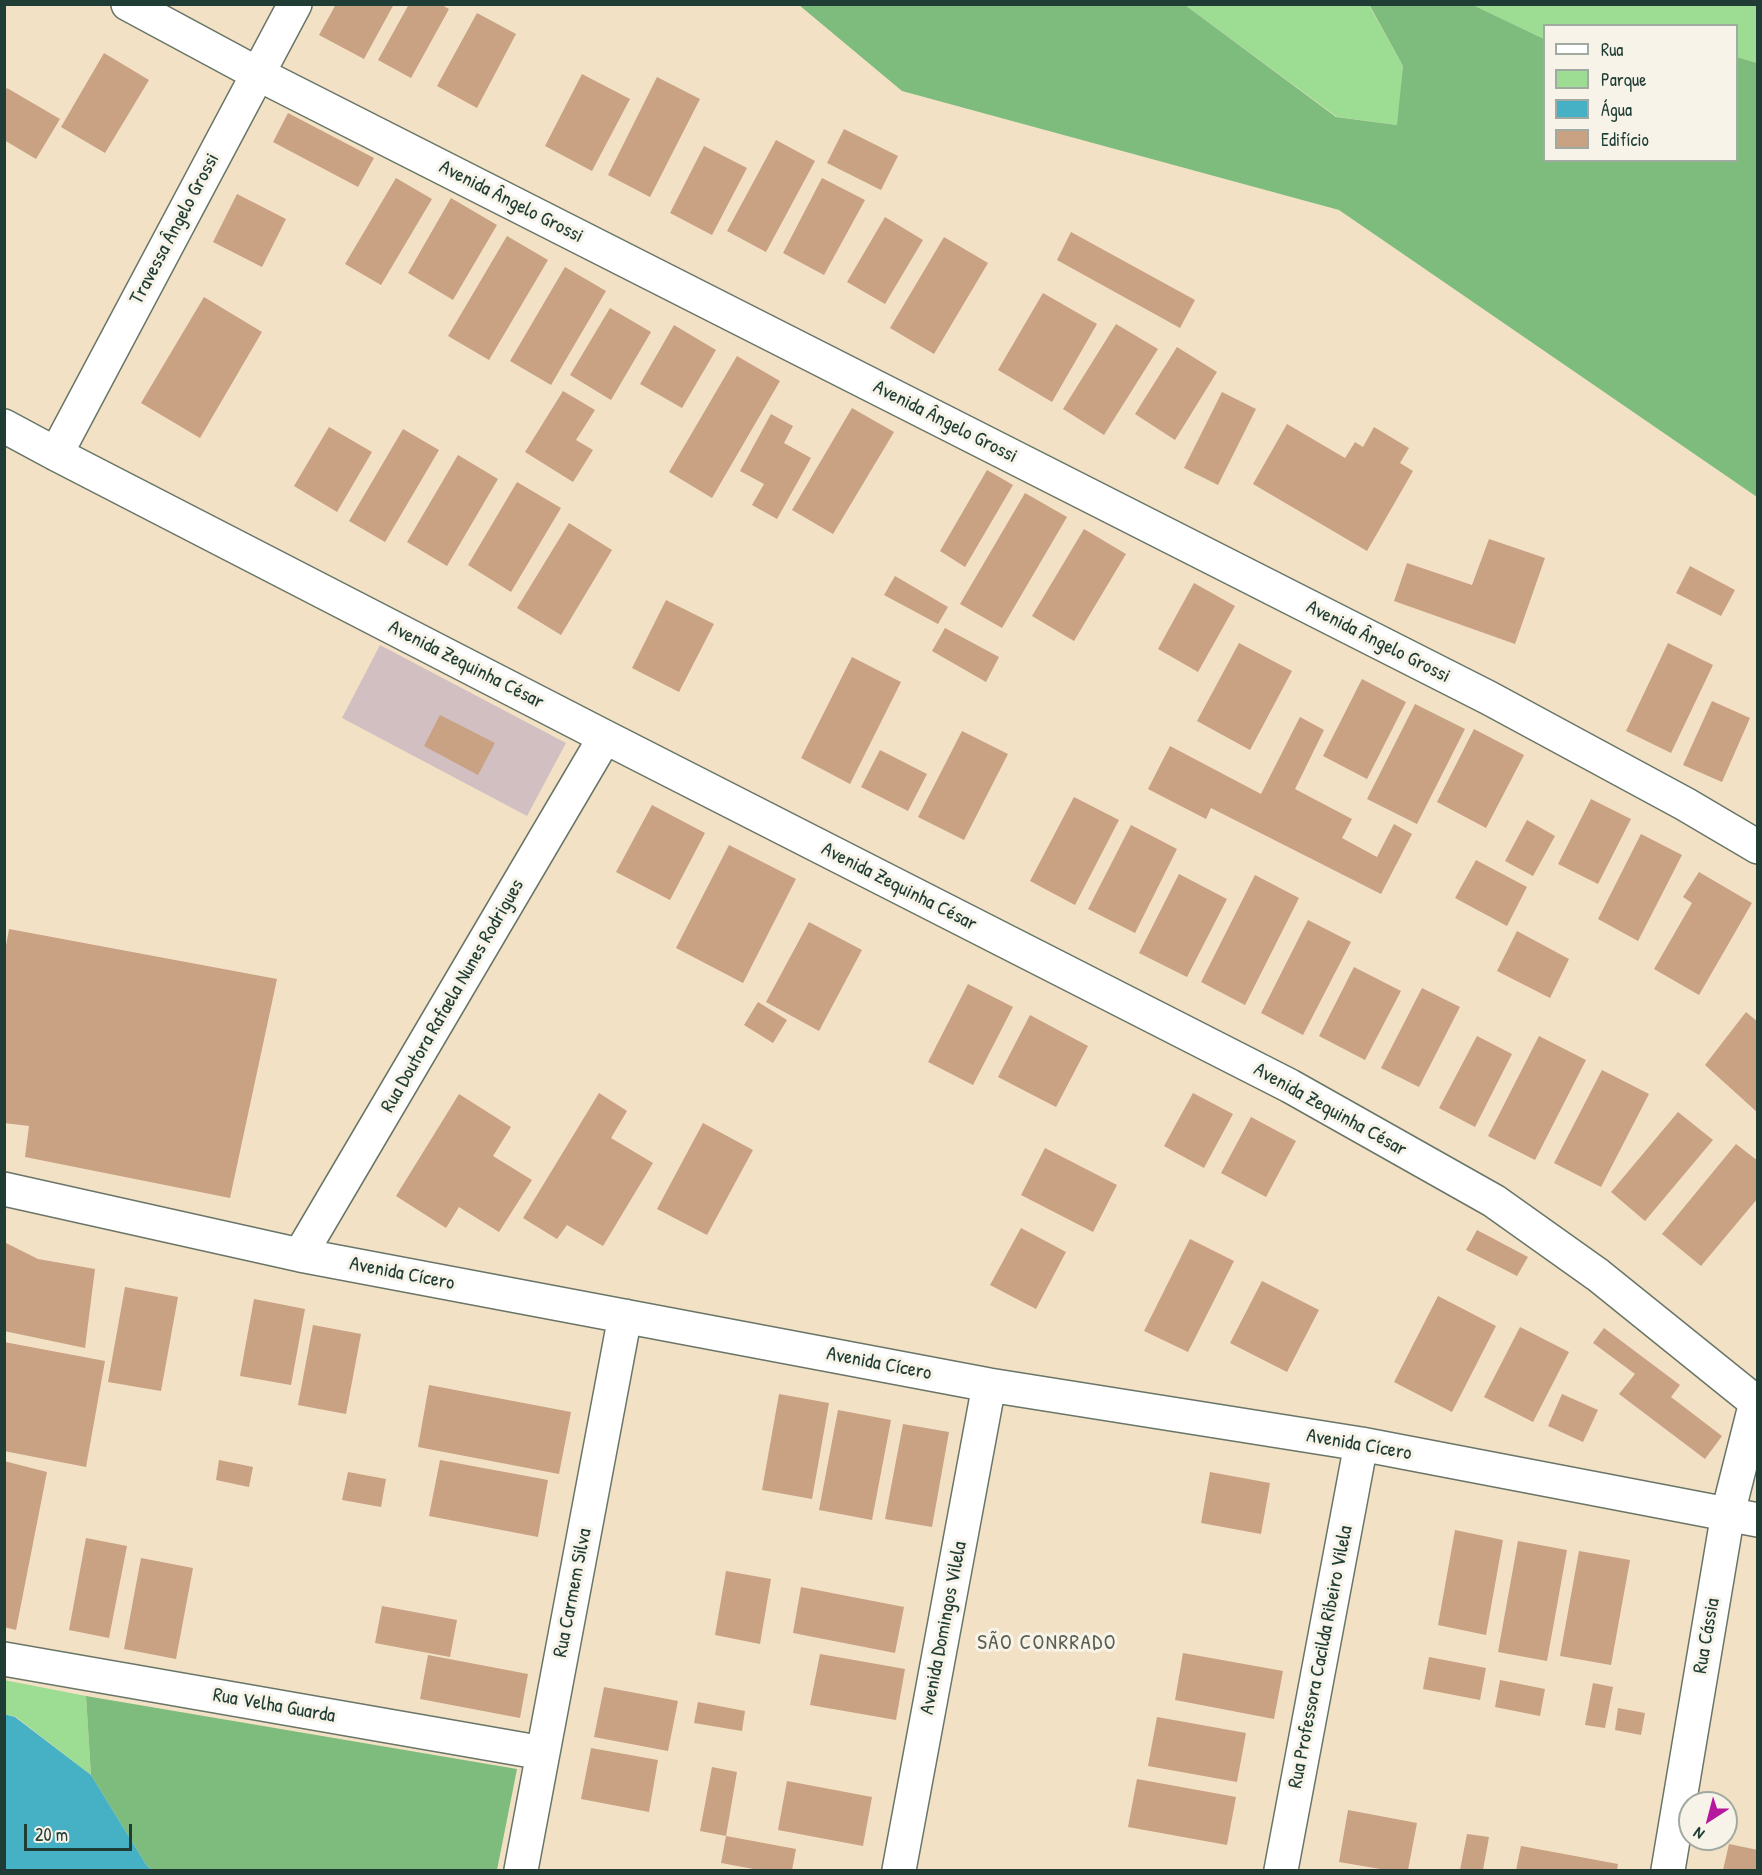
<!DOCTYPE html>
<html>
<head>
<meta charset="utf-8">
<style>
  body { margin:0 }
  #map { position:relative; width:1762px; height:1875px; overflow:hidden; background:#f3e1c6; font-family:"Patrick Hand",sans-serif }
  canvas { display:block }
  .frame { position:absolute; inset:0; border:6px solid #1f3d34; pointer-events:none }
  .legend { position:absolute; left:1543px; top:24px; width:195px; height:138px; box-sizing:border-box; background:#f7f3e8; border:2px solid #a1aaa0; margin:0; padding:8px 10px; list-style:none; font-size:18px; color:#1f3d34 }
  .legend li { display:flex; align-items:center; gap:12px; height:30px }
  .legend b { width:30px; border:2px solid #a1aaa0 }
  .north { position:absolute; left:1678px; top:1791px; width:60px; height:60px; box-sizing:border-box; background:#f7f3e8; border:2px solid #a1aaa0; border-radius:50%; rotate:216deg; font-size:16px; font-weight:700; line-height:24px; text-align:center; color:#1f3d34 }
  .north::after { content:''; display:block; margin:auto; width:21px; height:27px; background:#b5179e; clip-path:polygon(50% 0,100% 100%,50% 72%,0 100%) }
  .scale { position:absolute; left:24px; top:1824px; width:108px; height:27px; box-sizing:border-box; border:3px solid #1f3d34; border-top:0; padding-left:8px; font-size:18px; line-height:21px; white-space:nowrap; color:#1f3d34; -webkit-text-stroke:4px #f7f3e8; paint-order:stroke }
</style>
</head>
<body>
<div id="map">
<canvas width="1762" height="1875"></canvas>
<div class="frame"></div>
<ul class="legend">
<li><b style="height:8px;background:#fff"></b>Rua</li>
<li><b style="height:16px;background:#9ddd93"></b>Parque</li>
<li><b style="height:16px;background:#46b0c4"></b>Água</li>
<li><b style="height:16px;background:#c9a183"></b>Edifício</li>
</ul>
<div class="north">N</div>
<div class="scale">20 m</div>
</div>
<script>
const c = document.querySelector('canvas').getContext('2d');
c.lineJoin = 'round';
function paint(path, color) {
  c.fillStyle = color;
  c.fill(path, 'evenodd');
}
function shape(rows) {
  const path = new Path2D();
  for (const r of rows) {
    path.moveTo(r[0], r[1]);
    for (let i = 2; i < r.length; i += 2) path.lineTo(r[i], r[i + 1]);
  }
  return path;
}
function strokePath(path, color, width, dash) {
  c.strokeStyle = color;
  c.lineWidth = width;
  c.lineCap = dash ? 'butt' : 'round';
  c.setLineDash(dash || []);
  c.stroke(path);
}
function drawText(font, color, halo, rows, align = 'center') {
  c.font = font + ' "Patrick Hand",sans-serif';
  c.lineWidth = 6;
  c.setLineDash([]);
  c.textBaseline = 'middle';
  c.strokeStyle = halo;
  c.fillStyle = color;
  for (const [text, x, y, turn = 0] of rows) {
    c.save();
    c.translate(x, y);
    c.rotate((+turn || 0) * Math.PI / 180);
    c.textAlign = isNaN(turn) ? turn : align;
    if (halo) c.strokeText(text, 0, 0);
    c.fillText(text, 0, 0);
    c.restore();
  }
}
paint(shape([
  [380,645,566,743,527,816,342,718]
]), '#d2bfc1');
paint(shape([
  [1185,5,1375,5,1370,7,1403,66,1398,125,1337,117],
  [1473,5,1757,5,1757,63,1737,57,1736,26,1544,26,1544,39],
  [4,1680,86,1696,91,1775,16,1717,5,1714]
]), '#9ddd93');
paint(shape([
  [1375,4,1473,5,1544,39,1544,160,1736,160,1737,57,1757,63,1757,497,1339,210,902,91,799,5,1185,5,1336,117,1397,125,1403,66,1370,6],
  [86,1696,517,1769,497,1870,153,1870,147,1866,91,1775]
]), '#7ebc7d');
paint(shape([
  [4,1714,15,1717,91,1775,147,1866,153,1870,5,1870]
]), '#46b0c4');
paint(shape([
  [336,4,394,4,364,59,319,35],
  [409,4,440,4,449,9,411,78,378,60],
  [477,13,516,34,477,108,437,86],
  [104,53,149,80,105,153,61,127],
  [582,74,630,99,592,171,545,146],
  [657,77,700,99,650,197,608,175],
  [7,88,60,119,36,159,4,140,4,92],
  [288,113,374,158,358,187,273,142],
  [844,129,898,156,881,190,827,163],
  [776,140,815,161,766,252,727,231],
  [704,146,747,168,712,235,670,213],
  [396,178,432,199,381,285,345,264],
  [822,178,865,200,824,275,783,253],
  [237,194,286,219,262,267,213,242],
  [451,198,497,225,453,300,408,273],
  [885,217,923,240,885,304,847,282],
  [1071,232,1195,300,1180,328,1057,260],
  [507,236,548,260,489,360,448,336],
  [944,237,988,263,934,354,890,328],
  [565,267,606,291,551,385,510,361],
  [1043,293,1097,324,1052,402,998,370],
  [204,297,262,332,200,438,141,403],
  [610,308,651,332,611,400,570,375],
  [1116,324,1158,349,1104,435,1063,409],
  [674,325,716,350,682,408,640,384],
  [1177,347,1217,372,1175,440,1135,414],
  [737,356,780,381,712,498,669,472],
  [563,391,595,410,576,440,593,450,573,482,525,452],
  [1222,392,1256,409,1218,485,1184,468],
  [852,408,894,432,833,534,792,510],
  [771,414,793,426,784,443,811,458,777,519,752,505,764,484,740,471],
  [1287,424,1345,458,1355,442,1363,447,1374,427,1409,448,1400,463,1413,471,1367,551,1253,484],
  [329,427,372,452,337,512,294,486],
  [403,429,439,450,385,542,349,521],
  [458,455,498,479,447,566,407,542],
  [987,470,1013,485,965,567,940,551],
  [517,482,561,508,511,592,468,565],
  [1025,493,1067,517,1002,628,960,604],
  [569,523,612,550,561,635,517,608],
  [1084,529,1126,554,1074,641,1032,616],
  [1489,539,1545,558,1515,644,1394,601,1407,563,1472,585],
  [1690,566,1735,590,1721,616,1676,593],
  [895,576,948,607,938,624,884,595],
  [1194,583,1235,606,1198,672,1158,649],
  [666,600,714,624,679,692,632,668],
  [945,628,999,657,986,682,932,651],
  [1239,643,1292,671,1250,750,1197,721],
  [1668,643,1713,665,1671,753,1626,731],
  [852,657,901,682,850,784,801,758],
  [1362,679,1406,702,1367,779,1323,756],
  [1712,701,1750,718,1722,782,1683,765],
  [1415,704,1465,729,1417,824,1367,799],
  [440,715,495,743,478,775,424,746],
  [1300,717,1324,730,1295,789,1352,819,1342,838,1377,857,1394,824,1412,834,1381,894,1211,808,1206,819,1148,789,1170,746,1261,794],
  [1474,729,1524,755,1486,828,1437,802],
  [962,731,1008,754,964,840,918,817],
  [880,750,927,774,908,811,861,787],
  [1074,797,1119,820,1075,905,1030,881],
  [1591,799,1631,819,1598,884,1558,864],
  [652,805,705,833,670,900,616,872],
  [1527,820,1555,836,1533,876,1505,861],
  [1131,825,1177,849,1135,933,1088,909],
  [1641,834,1682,855,1638,941,1598,919],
  [729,845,796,879,743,983,676,948],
  [1476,860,1527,887,1507,926,1455,898],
  [1699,872,1752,903,1699,995,1654,969,1692,903,1683,897],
  [1179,874,1227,899,1187,977,1139,953],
  [1255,875,1299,898,1245,1005,1201,982],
  [1308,920,1351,942,1303,1035,1261,1013],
  [809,922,862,950,819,1031,766,1002],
  [9,929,277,979,230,1198,25,1157,29,1126,4,1123,4,957],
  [1517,931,1569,959,1550,998,1497,971],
  [1354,967,1401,991,1365,1060,1319,1036],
  [968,984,1013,1007,973,1085,928,1062],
  [1422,988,1460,1007,1419,1087,1381,1068],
  [758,1002,787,1020,773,1043,744,1025],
  [1746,1012,1758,1022,1758,1113,1705,1065],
  [1030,1015,1088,1046,1056,1107,998,1077],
  [1477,1036,1512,1054,1475,1127,1439,1108],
  [1539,1036,1586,1060,1535,1160,1488,1136],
  [1602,1070,1649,1094,1601,1187,1554,1163],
  [599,1093,627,1111,611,1138,653,1163,603,1246,567,1225,557,1239,523,1218],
  [1193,1093,1233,1114,1204,1168,1164,1146],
  [459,1094,511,1127,493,1156,532,1180,499,1232,459,1207,446,1228,396,1196],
  [1678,1112,1713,1140,1645,1221,1611,1192],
  [1251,1117,1296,1141,1266,1197,1221,1173],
  [703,1123,753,1150,707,1235,657,1209],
  [1736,1144,1758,1161,1758,1198,1701,1266,1662,1234],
  [1045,1148,1117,1185,1093,1232,1021,1195],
  [1021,1228,1066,1252,1036,1309,990,1285],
  [1477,1230,1528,1257,1517,1276,1466,1250],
  [1190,1239,1234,1261,1188,1352,1144,1331],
  [4,1242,38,1259,95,1269,85,1348,4,1331],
  [1262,1281,1319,1310,1287,1372,1230,1343],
  [125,1287,178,1297,161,1391,108,1382],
  [1438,1296,1496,1326,1452,1412,1394,1382],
  [254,1299,305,1309,291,1385,240,1376],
  [313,1325,361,1334,346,1414,298,1405],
  [1520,1327,1569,1352,1533,1422,1484,1397],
  [1604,1328,1680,1385,1671,1397,1722,1436,1705,1459,1619,1394,1635,1374,1593,1343],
  [4,1342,105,1361,86,1467,4,1451],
  [429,1385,571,1412,559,1474,418,1447],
  [779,1394,829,1403,812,1499,762,1490],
  [1562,1394,1598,1410,1583,1442,1548,1426],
  [838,1410,891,1420,872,1520,819,1510],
  [903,1424,949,1432,932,1527,885,1519],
  [219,1460,253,1467,249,1487,216,1480],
  [440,1460,548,1480,538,1537,429,1516],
  [4,1461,47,1472,16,1630,4,1627],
  [348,1472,386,1479,381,1507,342,1500],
  [1210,1472,1270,1483,1261,1534,1201,1523],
  [1455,1530,1503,1540,1486,1635,1438,1625],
  [86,1538,127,1546,109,1638,69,1630],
  [1518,1541,1567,1550,1547,1661,1498,1652],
  [1579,1551,1630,1560,1611,1665,1560,1656],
  [141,1558,193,1568,176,1659,124,1649],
  [726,1571,771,1579,760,1644,715,1635],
  [801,1587,904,1607,895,1653,793,1633],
  [382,1606,457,1620,450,1657,375,1643],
  [1183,1653,1283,1671,1274,1719,1175,1700],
  [820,1654,905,1669,896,1720,810,1705],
  [428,1655,528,1674,520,1718,420,1699],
  [1429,1657,1486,1668,1480,1700,1423,1689],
  [1500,1680,1545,1689,1540,1716,1495,1707],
  [1593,1683,1613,1687,1605,1728,1585,1725],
  [604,1687,678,1701,668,1751,594,1737],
  [698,1702,745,1711,742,1731,694,1723],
  [1618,1708,1645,1713,1641,1735,1615,1730],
  [1157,1717,1246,1733,1237,1782,1148,1766],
  [591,1748,658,1760,649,1812,581,1799],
  [712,1767,737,1772,726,1836,700,1831],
  [1137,1779,1236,1797,1227,1845,1128,1827],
  [787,1781,872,1797,863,1846,778,1830],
  [1348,1810,1417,1823,1408,1870,1386,1870,1339,1862],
  [1467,1834,1489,1837,1483,1870,1460,1870],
  [726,1836,796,1849,792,1870,759,1870,721,1863],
  [1729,1844,1758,1850,1758,1870,1723,1870],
  [1521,1846,1618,1864,1617,1870,1516,1870]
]), '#c9a183');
const minor = shape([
  [128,4,258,74,1489,698,1685,804,1758,847],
  [4,426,56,454,605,737,1290,1086,1494,1201,1598,1275,1758,1404],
  [56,454,295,4],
  [4,1189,300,1255,989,1385,1361,1444,1758,1520],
  [300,1255,605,737],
  [4,1659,543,1753],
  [521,1870,625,1316],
  [899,1870,989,1385],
  [1281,1870,1361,1444],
  [1668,1870,1728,1513,1756,1402]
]);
strokePath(minor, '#697667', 36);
strokePath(minor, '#fff', 33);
drawText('20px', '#1f3d34', '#f7f3e8', [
  ["Avenida Ângelo Grossi",511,202,27],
  ["Travessa Ângelo Grossi",175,229,-62],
  ["Avenida Ângelo Grossi",945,422,27],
  ["Avenida Ângelo Grossi",1378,642,27],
  ["Avenida Zequinha César",466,665,27],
  ["Avenida Zequinha César",899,887,27],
  ["Rua Doutora Rafaela Nunes Rodrigues",453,996,-60],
  ["Avenida Zequinha César",1330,1110,29],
  ["Avenida Cícero",402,1274,11],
  ["Avenida Cícero",879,1364,11],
  ["Avenida Cícero",1359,1445,10],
  ["Rua Carmem Silva",573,1593,-79],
  ["Avenida Domingos Vilela",944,1628,-79],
  ["Rua Cássia",1707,1636,-80],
  ["Rua Professora Cacilda Ribeiro Vilela",1321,1657,-79],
  ["Rua Velha Guarda",274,1706,10]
]);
c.letterSpacing = '1.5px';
drawText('21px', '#5a6050', '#f7f3e8', [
  ["SÃO CONRRADO",1047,1643]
]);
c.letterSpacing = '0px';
</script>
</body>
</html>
